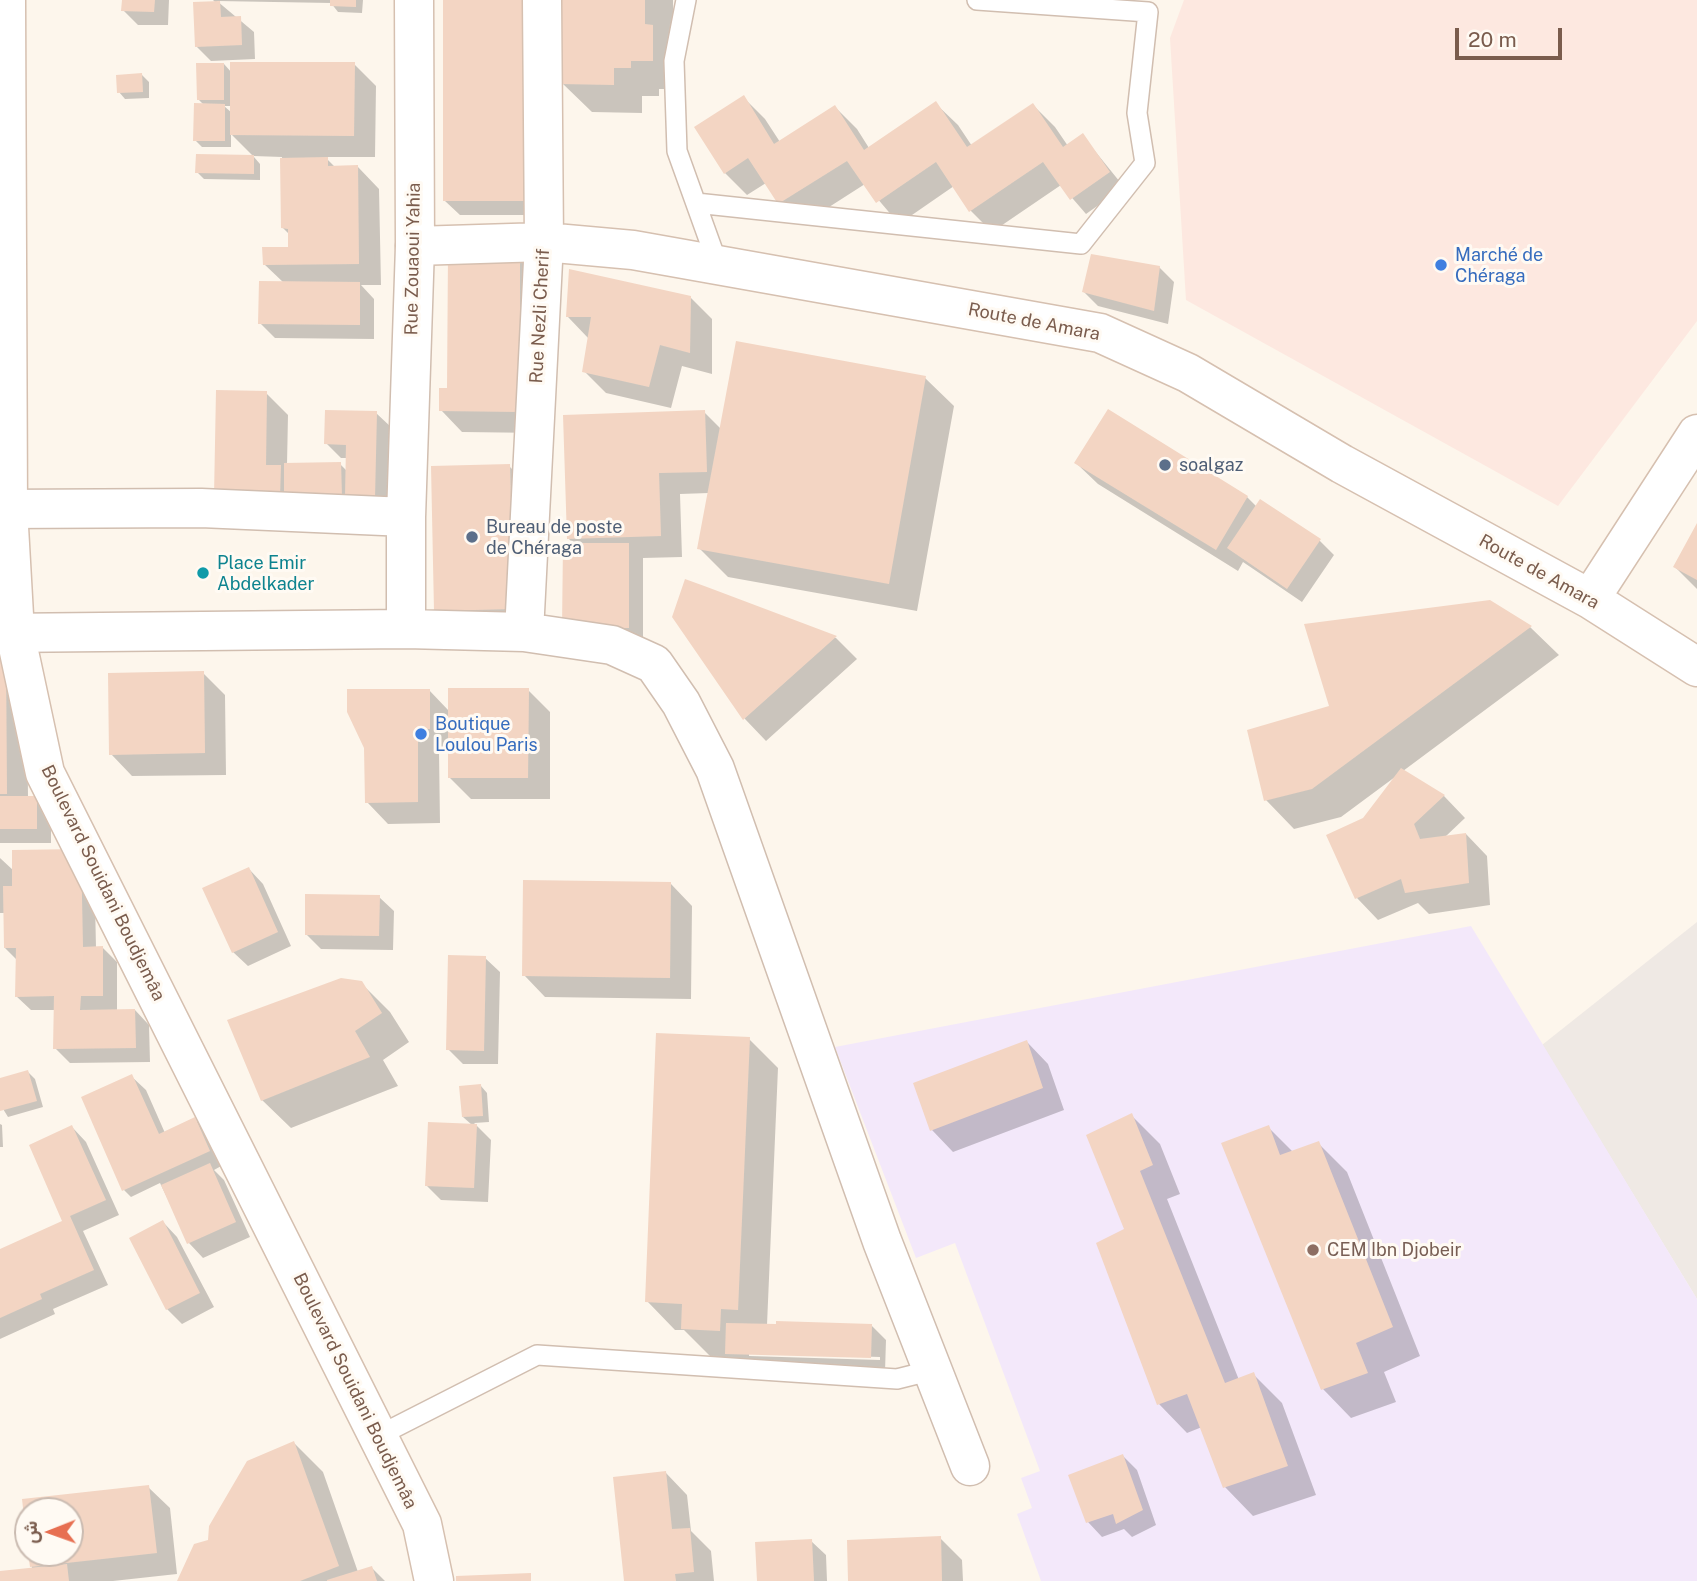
<!DOCTYPE html>
<html>
<head>
<meta charset="utf-8">
<style>
  body { margin:0 }
  #map { position:relative; width:1697px; height:1581px; overflow:hidden; background:#fdf6ec; font-family:"Public Sans",Vazirmatn,sans-serif }
  canvas { display:block }
  .north { position:absolute; left:14px; top:1497px; width:70px; height:70px; box-sizing:border-box; background:#fffaf3; border:2px solid #cabbb1; border-radius:50%; rotate:269deg; font-size:19px; font-weight:700; line-height:28px; text-align:center; color:#7a5c4d }
  .north::after { content:''; display:block; margin:auto; width:24px; height:32px; background:#e76f51; clip-path:polygon(50% 0,100% 100%,50% 72%,0 100%) }
  .scale { position:absolute; left:1455px; top:28px; width:107px; height:32px; box-sizing:border-box; border:4px solid #7a5c4d; border-top:0; padding-left:9px; font-size:21px; line-height:24px; white-space:nowrap; color:#7a5c4d; -webkit-text-stroke:5px #fffaf3; paint-order:stroke }
</style>
</head>
<body>
<div id="map">
<canvas width="1697" height="1581"></canvas>
<div class="north">ش</div>
<div class="scale">20 m</div>
</div>
<script>
const c = document.querySelector('canvas').getContext('2d');
c.lineJoin = 'round';
function paint(path, color) {
  c.fillStyle = color;
  c.fill(path, 'evenodd');
}
function shape(rows) {
  const path = new Path2D();
  for (const r of rows) {
    path.moveTo(r[0], r[1]);
    for (let i = 2; i < r.length; i += 2) path.lineTo(r[i], r[i + 1]);
  }
  return path;
}
function strokePath(path, color, width, dash) {
  c.strokeStyle = color;
  c.lineWidth = width;
  c.lineCap = dash ? 'butt' : 'round';
  c.setLineDash(dash || []);
  c.stroke(path);
}
function drawText(font, color, halo, rows, align = 'center') {
  c.font = font + ' "Public Sans",sans-serif';
  c.lineWidth = 6;
  c.setLineDash([]);
  c.textBaseline = 'middle';
  c.strokeStyle = halo;
  c.fillStyle = color;
  for (const [text, x, y, turn = 0] of rows) {
    c.save();
    c.translate(x, y);
    c.rotate((+turn || 0) * Math.PI / 180);
    c.textAlign = isNaN(turn) ? turn : align;
    if (halo) c.strokeText(text, 0, 0);
    c.fillText(text, 0, 0);
    c.restore();
  }
}
paint(shape([
  [1184,0,1697,0,1697,321,1558,506,1186,300,1170,38]
]), '#fde8e0');
paint(shape([
  [1697,922,1697,1299,1542,1045]
]), '#efe9e4');
paint(shape([
  [1471,926,1697,1299,1697,1581,1041,1581,1017,1514,1032,1508,1021,1478,1040,1471,955,1243,916,1258,835,1047]
]), '#f3e8fa');
paint(shape([
  [123,0,169,0,168,25,138,25,123,10],
  [213,0,363,0,362,13,338,12,331,3,217,1,254,32,255,59,211,61,196,46,216,3],
  [445,0,537,0,537,215,460,215,445,201],
  [564,0,673,0,673,46,681,89,659,89,659,96,642,96,642,113,592,112,563,84],
  [224,64,232,73,354,64,376,86,375,157,325,157,335,167,358,167,379,189,381,285,361,285,374,299,374,339,275,338,260,323,284,283,264,264,290,248,290,235,283,228,282,157,253,156,231,134,231,147,202,147,195,140,205,106,198,99],
  [224,106,232,106,232,113],
  [142,75,149,82,149,98,125,99,119,92],
  [744,98,765,119,780,142,835,107,857,129,869,148,936,104,958,125,972,146,1033,105,1055,127,1068,146,1082,135,1124,187,1086,214,1061,185,992,232,970,210,954,186,899,224,865,184,801,225,779,203,766,183,747,195,725,173],
  [254,157,260,164,260,180,204,179,197,172],
  [520,256,542,278,541,433,462,432,441,410],
  [1159,267,1174,282,1168,324,1098,306,1084,292],
  [690,297,712,319,712,374,682,366,671,408,606,393,584,371,589,339,568,317],
  [925,378,954,406,917,611,728,577,699,548,709,493,680,494,682,557,643,558,643,642,579,641,575,545,568,538,704,412,721,429],
  [266,393,288,415,287,465,340,464,347,471,347,458,341,458,326,443,376,413,391,427,389,511,238,517],
  [1076,463,1247,497,1257,507,1319,540,1334,555,1302,602,1243,562,1238,571,1098,484],
  [509,466,531,488,535,630,436,610],
  [1697,527,1697,589,1675,567],
  [686,581,836,638,857,659,766,741,745,719,674,616],
  [1489,602,1530,627,1559,655,1403,771,1444,796,1465,818,1445,837,1466,834,1487,856,1490,905,1429,914,1418,903,1378,920,1357,898,1364,820,1395,777,1341,817,1294,829,1266,800,1331,707],
  [0,656,27,677,28,798,36,798,51,812,51,843,0,843],
  [203,673,225,695,226,775,132,776,111,754],
  [429,690,449,711,528,690,550,712,550,799,471,799,449,777,449,750,439,750,440,823,388,824,367,802],
  [80,851,95,901,96,948,102,947,117,962,117,1011,135,1010,149,1025,150,1062,70,1063,55,1048,55,1010,31,1010,16,996,17,960,5,948,5,913,0,913,0,858,14,871],
  [249,869,263,884,291,946,248,966,233,952],
  [671,884,692,906,691,999,545,997,524,975],
  [379,897,394,911,393,950,321,949,306,934],
  [485,958,500,972,498,1064,463,1064,448,1049],
  [361,983,390,1012,409,1042,383,1060,398,1086,291,1128,262,1100],
  [749,1039,778,1068,767,1325,871,1325,886,1340,885,1372,741,1367,732,1358,711,1357,684,1330,675,1330,647,1301],
  [749,1353,880,1357,880,1360,749,1356],
  [1027,1042,1048,1064,1064,1110,953,1152,932,1130],
  [28,1072,35,1079,43,1107,8,1117,0,1104,0,1080],
  [131,1076,146,1090,165,1133,195,1119,209,1134,223,1165,214,1170,224,1180,250,1237,203,1258,189,1243,160,1183,131,1197,124,1190],
  [481,1086,487,1093,489,1122,474,1123,491,1140,488,1202,441,1200,427,1186,472,1125,463,1117],
  [1131,1115,1160,1144,1180,1194,1167,1199,1239,1380,1253,1374,1282,1403,1316,1495,1253,1516,1225,1487,1202,1427,1187,1433,1159,1404,1126,1230],
  [0,1124,2,1125,3,1147,0,1147],
  [72,1127,86,1142,119,1215,83,1231,108,1285,53,1309,55,1314,0,1339,0,1251,65,1221],
  [1268,1127,1293,1152,1318,1143,1347,1172,1420,1356,1384,1372,1396,1402,1351,1418,1323,1389],
  [163,1222,177,1237,214,1307,182,1324,167,1309],
  [294,1443,323,1472,358,1572,372,1568,385,1581,179,1581],
  [1123,1456,1137,1470,1156,1525,1132,1537,1124,1529,1102,1537,1088,1522],
  [666,1473,687,1495,691,1531,711,1551,714,1581,625,1581],
  [148,1487,170,1508,177,1574,113,1581,0,1581,0,1573,32,1569,30,1553,70,1553,70,1511,28,1511,28,1535,24,1501],
  [940,1538,962,1560,963,1581,850,1581],
  [811,1541,826,1555,827,1581,759,1581]
]), '#0003');
paint(shape([
  [122,0,155,0,154,12,121,11],
  [330,0,356,0,356,7,330,6],
  [443,0,523,0,524,201,443,201],
  [562,0,645,0,645,24,653,25,653,61,631,61,631,68,614,68,614,85,561,84],
  [220,1,221,17,241,16,242,45,195,47,193,2],
  [230,62,355,62,354,136,230,135],
  [196,63,224,63,224,100,197,100],
  [142,73,143,92,117,93,116,75],
  [744,95,774,144,835,105,864,150,936,101,967,147,1033,103,1063,147,1083,133,1110,172,1070,200,1043,162,969,212,936,162,876,203,847,161,778,204,748,158,724,174,694,127],
  [194,103,225,104,225,141,193,141],
  [196,154,254,155,254,174,195,173],
  [328,157,328,166,358,165,359,264,263,265,262,247,288,247,288,229,281,228,280,158],
  [448,253,520,254,520,412,439,411,439,388,447,388],
  [1091,254,1160,266,1154,311,1082,292],
  [569,269,691,296,690,353,660,345,649,387,582,372,591,317,566,317],
  [259,281,360,282,360,325,258,324],
  [736,341,926,376,889,584,697,549],
  [216,390,267,391,266,465,281,465,280,497,214,496],
  [1108,409,1248,496,1216,550,1074,463],
  [325,410,377,411,375,497,345,497,346,445,324,444],
  [705,410,707,472,659,473,661,536,567,539,563,415],
  [341,462,342,497,284,498,284,463],
  [510,464,514,609,434,611,431,466],
  [1260,499,1321,539,1287,589,1227,548],
  [1697,523,1697,580,1673,567],
  [563,543,629,543,629,628,562,628],
  [685,579,707,587,837,636,743,720,672,617],
  [1490,600,1532,626,1312,789,1264,801,1247,730,1329,706,1304,624],
  [0,654,6,654,7,794,0,794],
  [204,671,205,753,109,755,108,673],
  [448,688,529,688,528,778,448,778],
  [347,689,430,689,430,729,418,729,418,802,365,803,364,748,347,712],
  [1401,768,1445,795,1414,824,1420,839,1466,833,1469,883,1405,893,1401,879,1355,899,1326,835,1363,818],
  [0,796,37,796,37,829,0,829],
  [81,849,83,947,103,946,103,996,81,996,80,1010,135,1009,136,1048,53,1049,54,996,15,997,16,948,4,948,3,886,12,886,12,850],
  [249,867,278,932,232,953,202,888],
  [523,880,671,882,670,978,522,976],
  [305,894,380,895,379,936,305,935],
  [448,955,486,956,484,1051,446,1050],
  [341,978,362,981,382,1013,355,1031,370,1057,261,1101,227,1020],
  [656,1033,750,1037,738,1310,721,1309,720,1331,681,1329,682,1304,645,1302],
  [1027,1040,1043,1088,930,1131,913,1083],
  [28,1070,37,1101,0,1111,0,1078],
  [132,1074,159,1134,195,1117,210,1151,122,1191,81,1097],
  [481,1084,483,1116,462,1117,459,1086],
  [1132,1113,1153,1165,1140,1171,1225,1383,1254,1372,1288,1466,1223,1488,1187,1394,1157,1405,1096,1243,1124,1229,1086,1135],
  [428,1122,477,1124,474,1188,425,1186],
  [72,1125,106,1200,70,1216,94,1270,40,1294,42,1299,0,1318,0,1249,62,1221,29,1145],
  [1269,1125,1280,1155,1319,1141,1393,1327,1356,1343,1368,1373,1321,1390,1221,1143],
  [210,1163,236,1222,187,1244,161,1185],
  [163,1220,200,1293,166,1310,129,1238],
  [776,1321,872,1324,871,1358,725,1354,726,1323,776,1324],
  [294,1441,339,1566,300,1581,177,1581,194,1544,208,1540,209,1526,247,1461],
  [1123,1454,1143,1510,1116,1524,1113,1514,1086,1523,1068,1475],
  [666,1471,672,1529,690,1528,694,1572,675,1574,676,1581,624,1581,613,1477],
  [149,1485,157,1553,30,1567,28,1553,70,1553,70,1511,28,1511,26,1535,22,1499],
  [941,1536,942,1581,848,1581,847,1540],
  [812,1539,814,1581,757,1581,755,1542],
  [67,1564,69,1581,0,1581,0,1571],
  [372,1566,377,1581,327,1581,327,1580],
  [531,1573,531,1581,456,1581,456,1576]
]), '#f3d5c3');
const lane = shape([
  [686,0,674,61,677,151,718,265],
  [696,203,1081,244,1145,163,1137,113,1148,12,977,0],
  [378,1436,537,1355,897,1379,933,1370]
]);
const street = shape([
  [0,509,201,508,406,517],
  [406,629,406,517,415,246],
  [524,632,544,242],
  [0,633,406,629,524,632,612,645,654,664,681,703,715,769,882,1241,970,1466]
]);
const secondary = shape([
  [6,0,8,509,15,633,45,773,422,1524,434,1581],
  [414,0,415,246,544,242,633,250,1100,333,1188,373,1342,464,1590,599,1697,667],
  [542,0,544,242],
  [1590,599,1697,434]
]);
strokePath(lane, '#d1beb0', 22);
strokePath(street, '#d1beb0', 41);
strokePath(secondary, '#d6c0b0', 41);
strokePath(lane, '#fff', 19);
strokePath(street, '#fff', 38);
strokePath(secondary, '#fff', 38);
for (const [x, y, r, color] of [
  [1441,265,7,"#3f7fe0"],
  [1165,465,7,"#5c6f8a"],
  [472,537,7,"#5c6f8a"],
  [203,573,7,"#0f9aa8"],
  [421,734,7,"#3f7fe0"],
  [1313,1250,7,"#8d6e63"]
]) {
  const dot = new Path2D();
  dot.arc(x, y, r, 0, 2 * Math.PI);
  c.fillStyle = color;
  c.fill(dot);
  strokePath(dot, '#fffaf3', 2.5);
}
drawText('18px', '#366cbe', '#fffaf3', [
  ["Marché de",1455,255],
  ["Chéraga",1455,276],
  ["Boutique",435,724],
  ["Loulou Paris",435,745]
], 'left');
drawText('18px', '#7a5c4d', '#fffaf3', [
  ["Rue Zouaoui Yahia",413,259,-89],
  ["Rue Nezli Cherif",540,316,-87],
  ["Route de Amara",1034,322,11],
  ["Route de Amara",1539,572,29],
  ["Boulevard Souidani Boudjemâa",103,883,64],
  ["Boulevard Souidani Boudjemâa",355,1391,64]
]);
drawText('18px', '#4e5e75', '#fffaf3', [
  ["soalgaz",1179,465],
  ["Bureau de poste",486,527],
  ["de Chéraga",486,548]
], 'left');
drawText('18px', '#0d838f', '#fffaf3', [
  ["Place Emir",217,563],
  ["Abdelkader",217,584]
], 'left');
drawText('18px', '#785e54', '#fffaf3', [
  ["CEM Ibn Djobeir",1327,1250]
], 'left');
</script>
</body>
</html>
